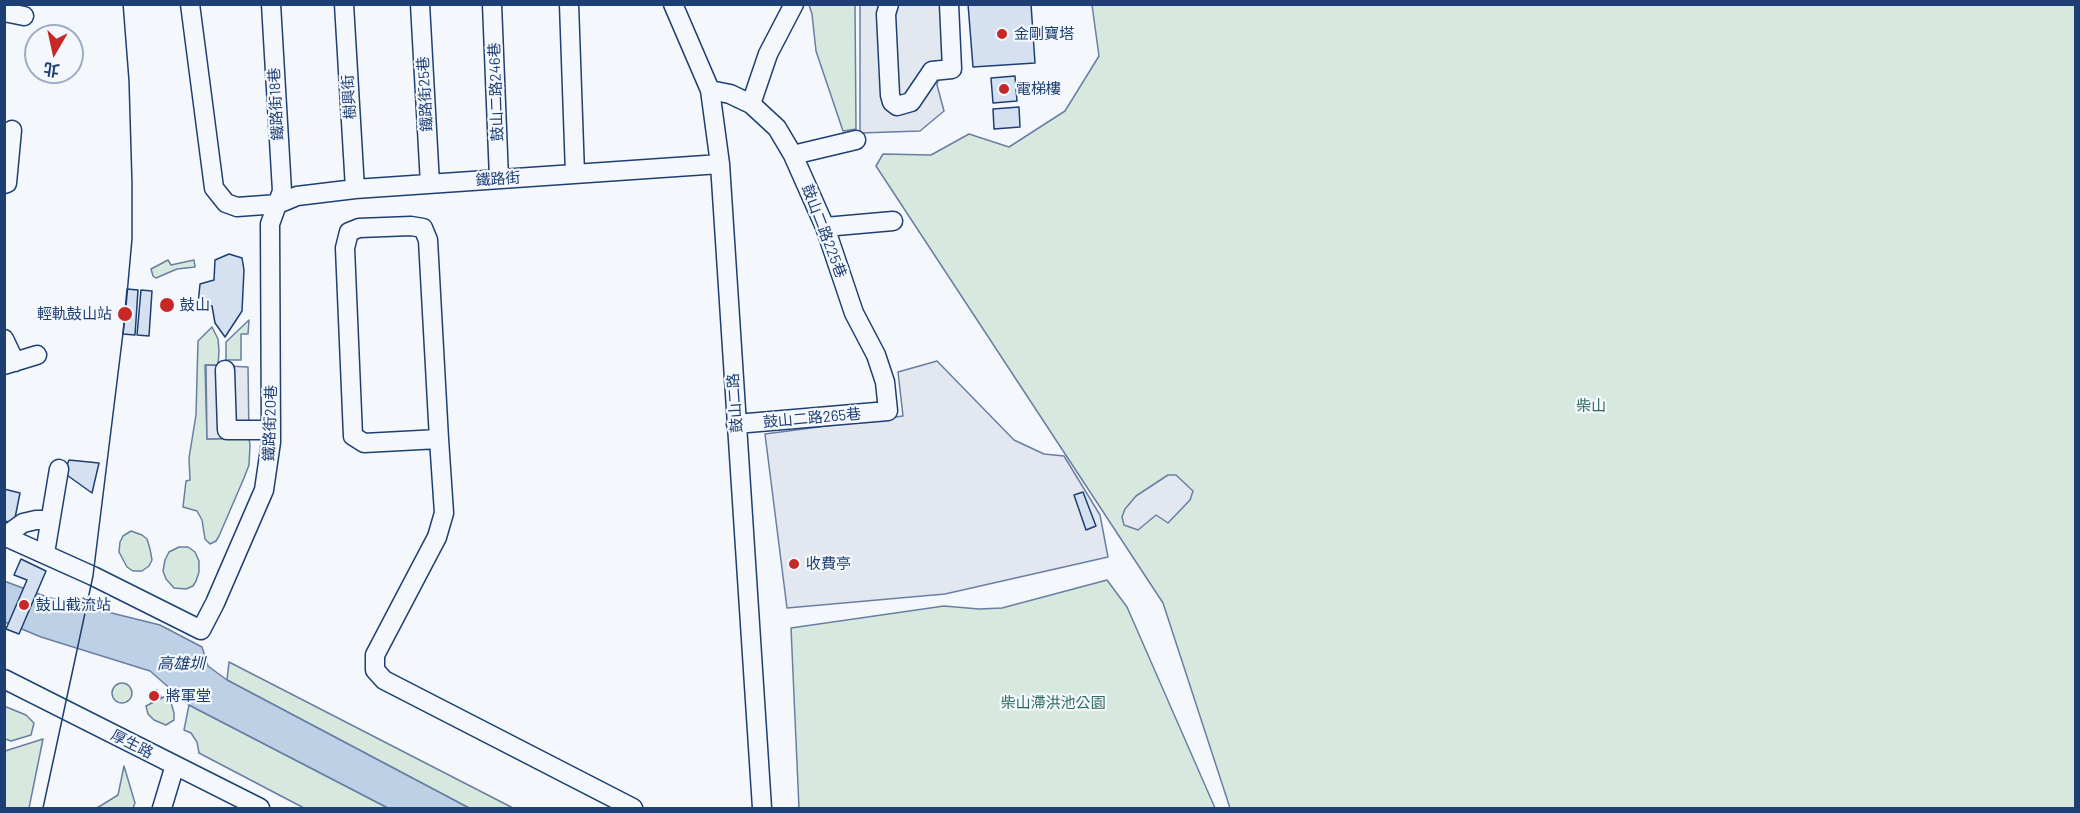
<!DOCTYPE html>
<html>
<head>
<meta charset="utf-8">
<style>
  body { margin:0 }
  #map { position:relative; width:2080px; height:813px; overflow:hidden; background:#f4f7fb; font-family:Barlow,"Noto Sans TC",sans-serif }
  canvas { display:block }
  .frame { position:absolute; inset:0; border:6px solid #1d3f73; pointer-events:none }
  .north { position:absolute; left:24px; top:24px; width:60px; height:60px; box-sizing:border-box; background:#f4f7fb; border:2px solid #9eadc5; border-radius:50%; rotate:189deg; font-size:16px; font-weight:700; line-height:24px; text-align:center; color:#1d3f73 }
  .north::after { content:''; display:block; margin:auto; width:21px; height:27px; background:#c62828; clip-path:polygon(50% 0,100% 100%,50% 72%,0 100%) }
</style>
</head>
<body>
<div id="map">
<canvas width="2080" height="813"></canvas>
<div class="frame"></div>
<div class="north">北</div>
</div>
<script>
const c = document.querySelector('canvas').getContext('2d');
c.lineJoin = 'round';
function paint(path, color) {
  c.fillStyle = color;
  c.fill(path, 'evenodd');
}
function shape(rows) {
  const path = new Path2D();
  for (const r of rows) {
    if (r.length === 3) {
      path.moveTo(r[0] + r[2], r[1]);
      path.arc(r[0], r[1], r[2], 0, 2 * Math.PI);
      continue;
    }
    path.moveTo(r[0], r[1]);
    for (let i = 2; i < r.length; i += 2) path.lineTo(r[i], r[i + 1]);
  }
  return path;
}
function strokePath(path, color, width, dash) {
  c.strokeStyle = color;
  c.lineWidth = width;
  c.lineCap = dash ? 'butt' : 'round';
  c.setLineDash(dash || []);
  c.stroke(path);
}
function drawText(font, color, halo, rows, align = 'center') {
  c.font = font + ' Barlow,"Noto Sans TC",sans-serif';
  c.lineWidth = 4.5;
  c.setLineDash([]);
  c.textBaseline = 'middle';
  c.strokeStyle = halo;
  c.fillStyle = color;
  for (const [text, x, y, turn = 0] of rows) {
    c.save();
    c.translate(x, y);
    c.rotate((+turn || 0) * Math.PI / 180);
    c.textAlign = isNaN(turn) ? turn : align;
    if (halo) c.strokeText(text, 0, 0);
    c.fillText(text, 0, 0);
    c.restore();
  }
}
const green = shape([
  [809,5,855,5,856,129,843,131,816,51,812,14,809,5],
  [1092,5,2075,5,2075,808,1230,808,1163,603,876,166,883,154,931,155,969,134,1009,147,1065,111,1099,56,1092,5],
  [168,260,171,265,194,260,195,267,177,269,156,278,153,276,151,269,168,260],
  [249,320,248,334,241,334,241,360,226,360,226,342,249,320],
  [212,327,218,339,219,351,218,365,205,365,207,439,249,438,250,445,249,465,244,478,219,536,216,541,210,544,205,539,202,520,197,511,183,507,186,481,190,480,189,458,196,415,198,341,212,327],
  [131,531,142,535,147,539,150,549,152,560,149,566,142,571,133,571,127,567,119,552,120,542,123,536,131,531],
  [179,547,188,547,195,552,199,561,199,572,196,581,193,586,186,589,174,588,166,579,163,571,165,560,169,552,179,547],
  [1107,580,1127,607,1215,808,799,808,791,628,944,606,979,609,1002,608,1107,580],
  [229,662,513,808,469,808,227,680,229,662],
  [122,693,10],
  [166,696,170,699,174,713,174,720,166,725,154,720,148,714,146,706,166,696],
  [189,705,388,808,304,808,199,753,197,742,191,733,184,730,189,705],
  [4,706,26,715,34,723,31,735,11,741,5,739,4,706],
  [43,739,29,808,5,808,5,751,43,739],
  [124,766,135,803,133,808,97,808,118,795,124,766]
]);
paint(green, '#d7e8df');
strokePath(green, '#687fa3', 1.5);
const parking = shape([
  [860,5,943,5,950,75,939,76,937,85,944,111,920,131,860,133,860,5],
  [937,361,1014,440,1044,454,1064,456,1100,515,1108,557,945,594,787,608,765,434,903,416,898,372,937,361],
  [206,365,248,367,249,438,207,439,206,365],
  [1168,475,1176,475,1193,491,1190,500,1168,523,1156,515,1138,530,1124,525,1122,517,1125,509,1136,496,1168,475]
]);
paint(parking, '#e3e8f0');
strokePath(parking, '#687fa3', 1.5);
const water = shape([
  [4,581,47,597,160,625,202,647,208,666,227,680,469,808,388,808,189,705,150,671,41,637,5,622,4,581]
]);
paint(water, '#bed0e5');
strokePath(water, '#687fa3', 1.5);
const building = shape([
  [968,4,1031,4,1035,63,973,67,968,4],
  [1015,76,1017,101,993,103,991,78,1015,76],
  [1019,107,1020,127,994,129,993,109,1019,107],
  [229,254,242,258,244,270,242,311,225,337,215,323,212,306,198,304,200,284,214,280,215,260,229,254],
  [127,289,138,290,135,335,123,334,127,289],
  [141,290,152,291,149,336,137,335,141,290],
  [69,460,99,463,92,493,64,473,69,460],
  [4,489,20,493,14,523,4,521,4,489],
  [1083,492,1096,526,1086,530,1074,495,1083,492],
  [21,559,46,571,19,634,6,629,27,580,14,575,21,559],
  [157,690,161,697,151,702,148,695,157,690]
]);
paint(building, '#d5e0f0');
strokePath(building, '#1d3f73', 1.5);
const minor = shape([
  [190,4,214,188,226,203,237,207,278,204,297,196,355,189,720,164],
  [344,4,355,189],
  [420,4,430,184],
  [492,4,499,179],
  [569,4,575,174],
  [673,4,710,90,720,164,762,808],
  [889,4,886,14,890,95,892,102,897,106,911,102,932,71,952,69,949,4],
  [4,12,24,16],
  [710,90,730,94,751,104,777,128,793,155,825,227,854,313,876,355,885,382,888,411,736,424],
  [751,104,768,54,794,4],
  [793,155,856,140],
  [4,184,7,183,12,130],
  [825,227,893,221],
  [4,339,15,362],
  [4,365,37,355],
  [225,370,227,430,271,430],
  [439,439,364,443,353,436,345,248,349,232,359,228,411,226,423,228,428,240,439,439,444,513,437,537,375,655,375,670,384,680,633,808],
  [4,536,93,576,201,630,215,603,264,490,271,442,270,224,282,191,271,4],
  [5,536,23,523,36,520,50,520],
  [45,553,59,469],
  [4,679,260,808],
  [162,808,175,765]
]);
strokePath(minor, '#1d3f73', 21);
strokePath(minor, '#f4f7fb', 18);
strokePath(shape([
  [43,808,93,576,125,317,132,239,132,182,129,81,123,4]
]), '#1d3f73', 1.5);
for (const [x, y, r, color] of [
  [1002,34,6,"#c62828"],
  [1004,89,6,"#c62828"],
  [167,305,8,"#c62828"],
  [125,314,8,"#c62828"],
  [794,564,6,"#c62828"],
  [24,605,6,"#c62828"],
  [154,696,6,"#c62828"]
]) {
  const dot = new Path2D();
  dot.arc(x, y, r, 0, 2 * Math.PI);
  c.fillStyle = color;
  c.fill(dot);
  strokePath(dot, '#f4f7fb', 2);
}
drawText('15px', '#1d3f73', '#f4f7fb', [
  ["金剛寶塔",1014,34],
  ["電梯樓",1016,89],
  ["鼓山",180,305],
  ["輕軌鼓山站",112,314,"right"],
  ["收費亭",806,564],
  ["鼓山截流站",36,605],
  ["將軍堂",166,696]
], 'left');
drawText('15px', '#1d3f73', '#f4f7fb', [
  ["鼓山二路246巷",496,92,-92],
  ["鐵路街25巷",425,94,-93],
  ["樹興街",349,97,-94],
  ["鐵路街18巷",276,104,-93],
  ["鐵路街",498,179,-4],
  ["鼓山二路225巷",824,231,69],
  ["鼓山二路",735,403,-94],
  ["鼓山二路265巷",812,418,-5],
  ["鐵路街20巷",270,423,-88],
  ["厚生路",132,744,27]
]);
drawText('15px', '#2c6c60', '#f4f7fb', [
  ["柴山",1591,406],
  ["柴山滯洪池公園",1053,703]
]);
drawText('italic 16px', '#1d3f73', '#f4f7fb', [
  ["高雄圳",181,664]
]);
</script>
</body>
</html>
